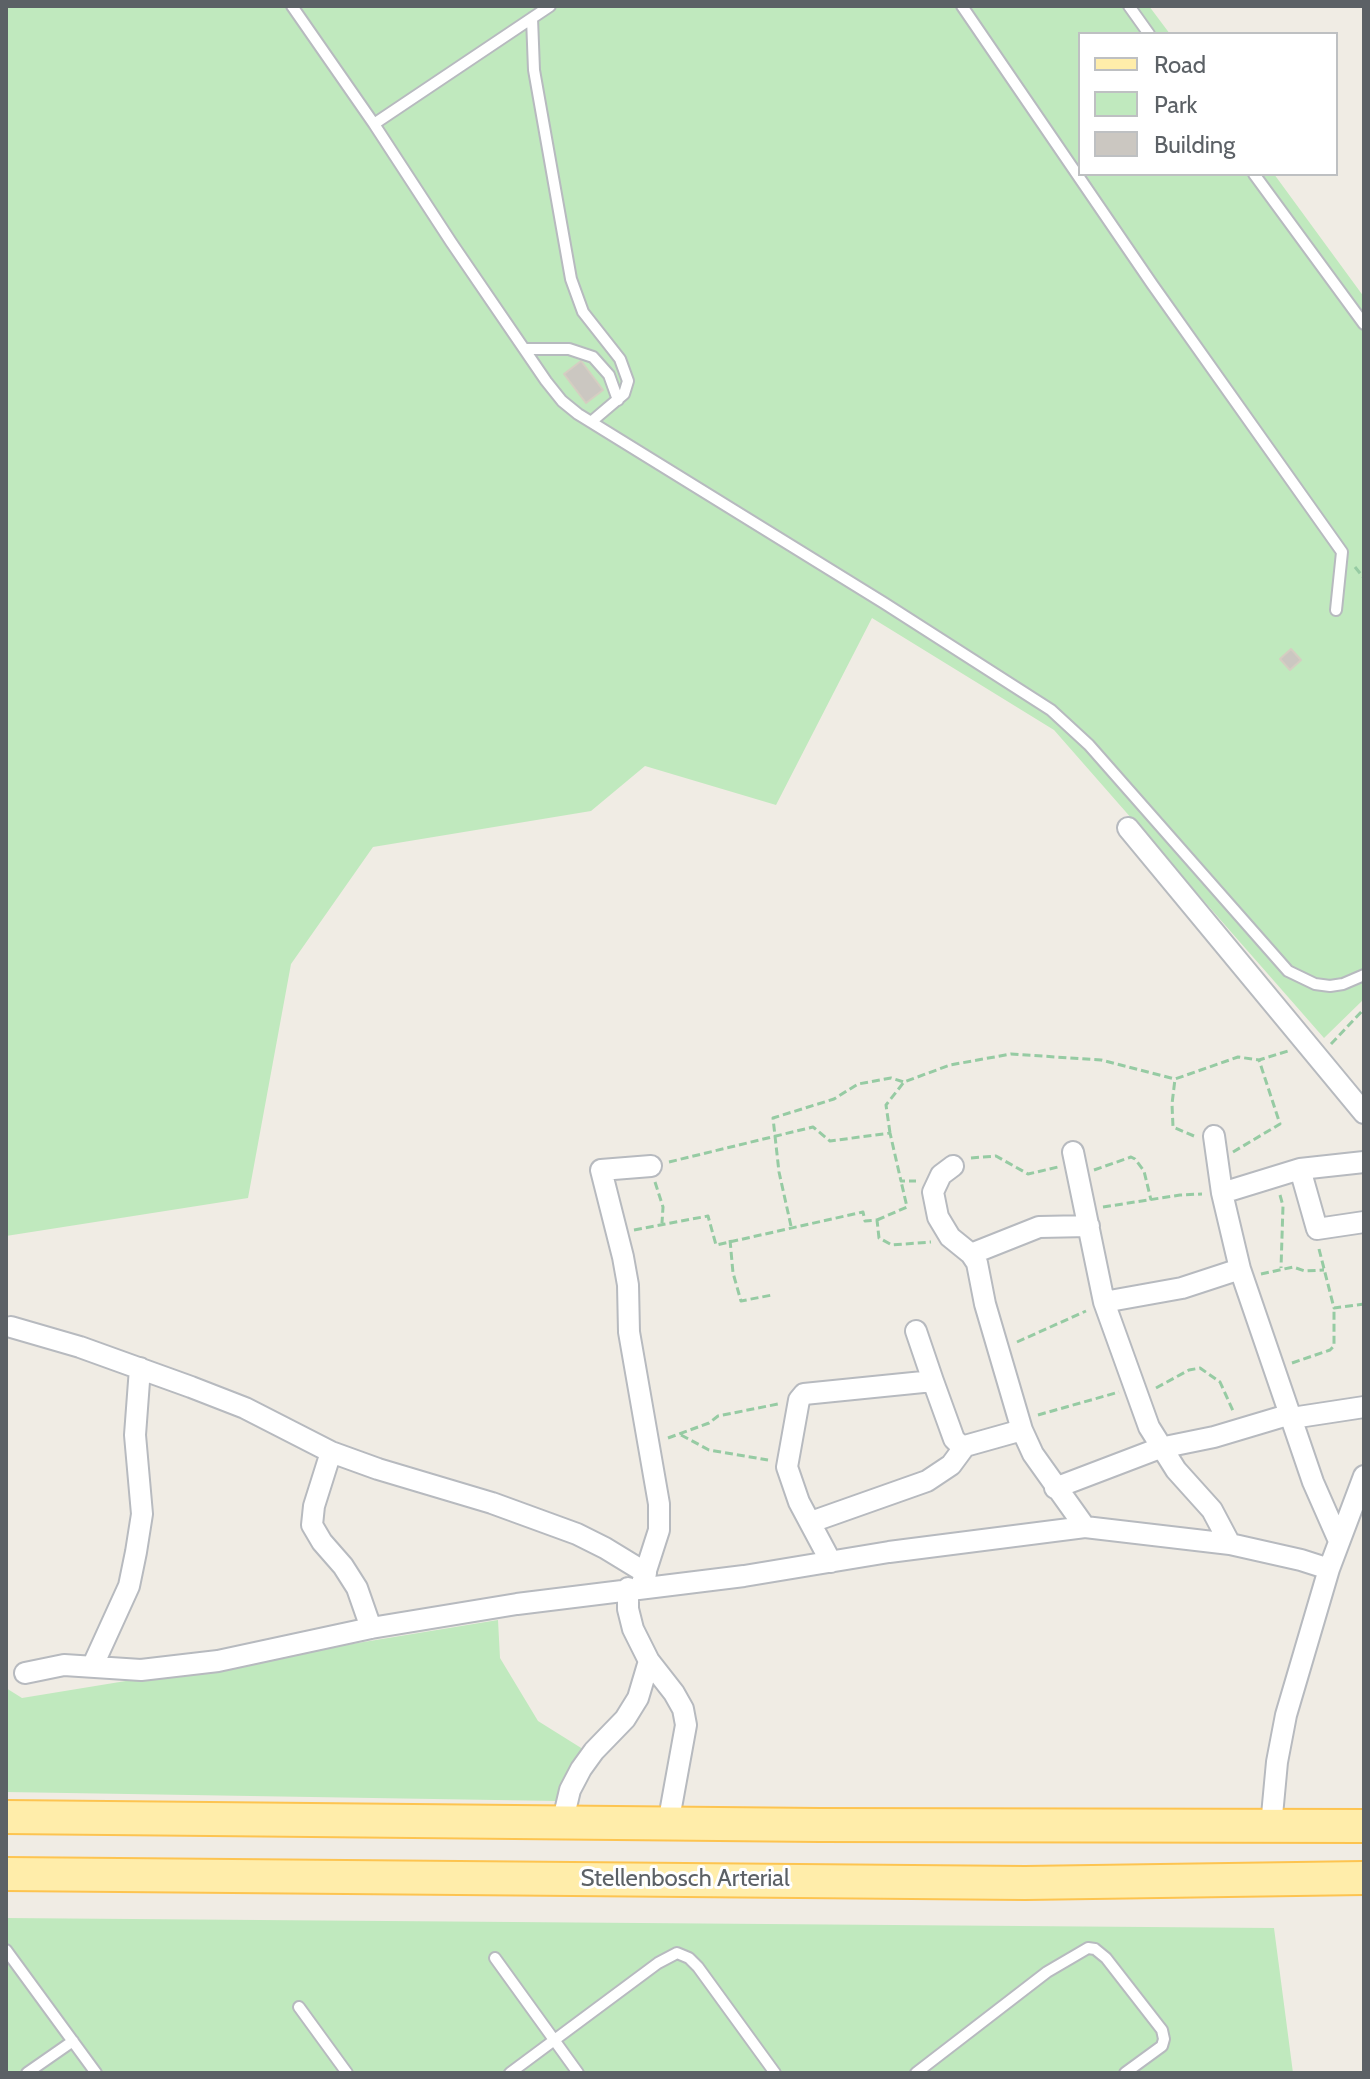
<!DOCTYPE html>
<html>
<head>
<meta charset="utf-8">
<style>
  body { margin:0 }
  #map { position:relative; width:1370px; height:2079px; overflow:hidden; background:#f0ece4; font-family:Cabin,sans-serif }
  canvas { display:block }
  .frame { position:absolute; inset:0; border:8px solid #5c6166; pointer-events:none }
  .legend { position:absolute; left:1078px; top:32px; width:260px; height:144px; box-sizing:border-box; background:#fff; border:2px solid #bec0c2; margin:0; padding:10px 14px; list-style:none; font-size:24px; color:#5c6166 }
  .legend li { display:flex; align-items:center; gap:16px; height:40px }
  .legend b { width:40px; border:2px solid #bec0c2 }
</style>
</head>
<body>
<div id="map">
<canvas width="1370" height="2079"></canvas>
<div class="frame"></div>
<ul class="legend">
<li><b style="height:10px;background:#ffedaa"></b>Road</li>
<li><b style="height:22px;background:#c0e9be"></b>Park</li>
<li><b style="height:22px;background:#cbc7c1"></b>Building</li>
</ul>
</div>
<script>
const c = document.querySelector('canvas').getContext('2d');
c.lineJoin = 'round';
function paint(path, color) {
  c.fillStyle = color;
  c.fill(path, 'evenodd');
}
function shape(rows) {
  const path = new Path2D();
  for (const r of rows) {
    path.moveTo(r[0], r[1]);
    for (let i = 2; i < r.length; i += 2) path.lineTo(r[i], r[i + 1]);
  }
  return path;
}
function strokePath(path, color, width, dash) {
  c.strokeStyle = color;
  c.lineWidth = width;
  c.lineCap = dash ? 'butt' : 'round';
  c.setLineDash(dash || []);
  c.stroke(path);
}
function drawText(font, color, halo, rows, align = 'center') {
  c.font = font + ' Cabin,sans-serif';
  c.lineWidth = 6;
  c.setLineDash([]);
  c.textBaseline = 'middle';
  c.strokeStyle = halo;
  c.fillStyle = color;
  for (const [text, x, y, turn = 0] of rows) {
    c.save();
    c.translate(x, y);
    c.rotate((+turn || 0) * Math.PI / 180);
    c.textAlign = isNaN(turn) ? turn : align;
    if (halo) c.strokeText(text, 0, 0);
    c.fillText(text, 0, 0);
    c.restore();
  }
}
paint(shape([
  [6,6,1149,6,1170,34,1080,34,1080,174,1274,174,1364,297,1364,999,1324,1038,1054,730,872,618,776,805,645,766,591,811,373,847,291,964,248,1198,6,1236],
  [498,1620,500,1658,538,1721,586,1751,556,1801,6,1792,6,1688,22,1698],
  [6,1918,1274,1928,1293,2073,6,2073]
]), '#c0e9be');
const building = shape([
  [581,361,603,390,586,403,564,374,581,361],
  [1291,649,1301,660,1290,670,1280,659,1291,649]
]);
paint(building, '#cbc7c1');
strokePath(building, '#d5cec2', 2);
const service = shape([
  [292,6,374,124],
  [550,6,374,124,451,242,546,381,562,401,578,414,884,603,1051,710,1089,745,1288,971,1315,984,1330,986,1343,984,1364,975],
  [962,6,1152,284,1342,552,1336,610],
  [1129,6,1149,34],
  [532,18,534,70,571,279,583,312,620,359,628,381,624,394,591,422],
  [1254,174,1364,324],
  [525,349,569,349,593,357,609,375,618,400],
  [6,1950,96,2073],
  [495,1958,578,2073],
  [299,2007,347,2073],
  [27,2073,73,2041],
  [510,2073,658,1963,677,1953,689,1958,698,1967,775,2073],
  [916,2073,1047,1972,1088,1948,1095,1949,1106,1958,1162,2030,1164,2039,1162,2046,1125,2073]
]);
const minor = shape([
  [1128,828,1364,1113],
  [1214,1136,1222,1193,1240,1269,1313,1482,1339,1541],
  [1073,1152,1104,1302,1149,1427,1176,1470,1212,1510,1230,1544],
  [953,1166,941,1175,933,1192,938,1217,950,1237,971,1254,977,1263,985,1304,1022,1430,1033,1454,1085,1527],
  [1300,1169,1317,1229,1364,1222],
  [1222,1193,1300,1169,1364,1162],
  [971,1254,1039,1227,1089,1226],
  [1104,1302,1182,1288,1240,1269],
  [11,1327,80,1347,191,1387,245,1408,331,1452,378,1469,492,1503,577,1534,605,1548,646,1573],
  [916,1331,933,1381],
  [1292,1418,1364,1407],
  [331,1452,314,1506,312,1525,322,1542,343,1566,357,1588,371,1628],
  [1055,1488,1160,1448,1214,1437,1291,1414],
  [811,1522,927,1481,951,1465,965,1446],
  [831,1562,799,1502,787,1467,799,1400,804,1394,933,1381,954,1439,959,1444,965,1446,1022,1430],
  [642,1583,659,1530,659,1504,629,1332,628,1285,623,1257,601,1170,651,1166],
  [628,1588,628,1609,633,1629,649,1661,674,1693,683,1709,686,1725,668,1824],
  [93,1665,129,1586,136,1552,142,1514,135,1435,140,1368],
  [25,1673,64,1665,141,1670,218,1661,371,1628,517,1604,744,1576,889,1552,1085,1527,1230,1544,1301,1560,1329,1569],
  [562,1824,570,1790,581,1769,594,1751,625,1719,638,1698,649,1661],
  [1271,1826,1277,1762,1286,1715,1329,1569,1364,1476]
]);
const primary = shape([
  [6,1817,820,1825,1364,1826],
  [6,1874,1025,1883,1364,1878]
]);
strokePath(service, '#b7babf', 14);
strokePath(minor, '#b7babf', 24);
strokePath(primary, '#fdc450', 36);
strokePath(shape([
  [1355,567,1364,578],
  [1331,1044,1364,1009],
  [890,1133,886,1105,904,1082,950,1065,1011,1054,1101,1060,1175,1079],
  [1194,1136,1173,1127,1172,1104,1175,1079,1238,1057,1259,1060],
  [1233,1152,1280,1124,1259,1060,1288,1051],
  [971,1158,996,1156,1028,1174,1058,1167],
  [669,1162,813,1127,830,1141,890,1133,901,1181,916,1181],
  [1094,1170,1131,1157,1135,1159,1144,1171,1151,1200],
  [655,1182,663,1207,662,1223],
  [1280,1195,1283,1206,1281,1268],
  [1103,1207,1180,1195,1202,1194],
  [877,1220,907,1207,901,1181],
  [791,1226,779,1172,773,1118,834,1099,858,1084,891,1078,904,1082],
  [634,1230,708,1216,716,1245,863,1212,865,1221,877,1220,879,1238,892,1245,931,1242],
  [730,1240,733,1273,741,1301,772,1295],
  [1319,1249,1334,1308,1364,1304],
  [1261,1274,1293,1267,1305,1271,1324,1270],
  [1017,1342,1086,1311],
  [1292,1363,1330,1350,1334,1346,1334,1308],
  [1156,1388,1189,1370,1200,1368,1220,1382,1234,1413],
  [1038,1415,1119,1392],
  [681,1435,709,1450,768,1460],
  [668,1438,709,1423,718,1416,778,1404]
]), '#96cba3', 3, [8, 4]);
strokePath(service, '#fff', 10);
strokePath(minor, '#fff', 20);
strokePath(primary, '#ffedaa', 32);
drawText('24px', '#5c6166', '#fff', [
  ["Stellenbosch Arterial",685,1879]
]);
</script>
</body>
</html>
